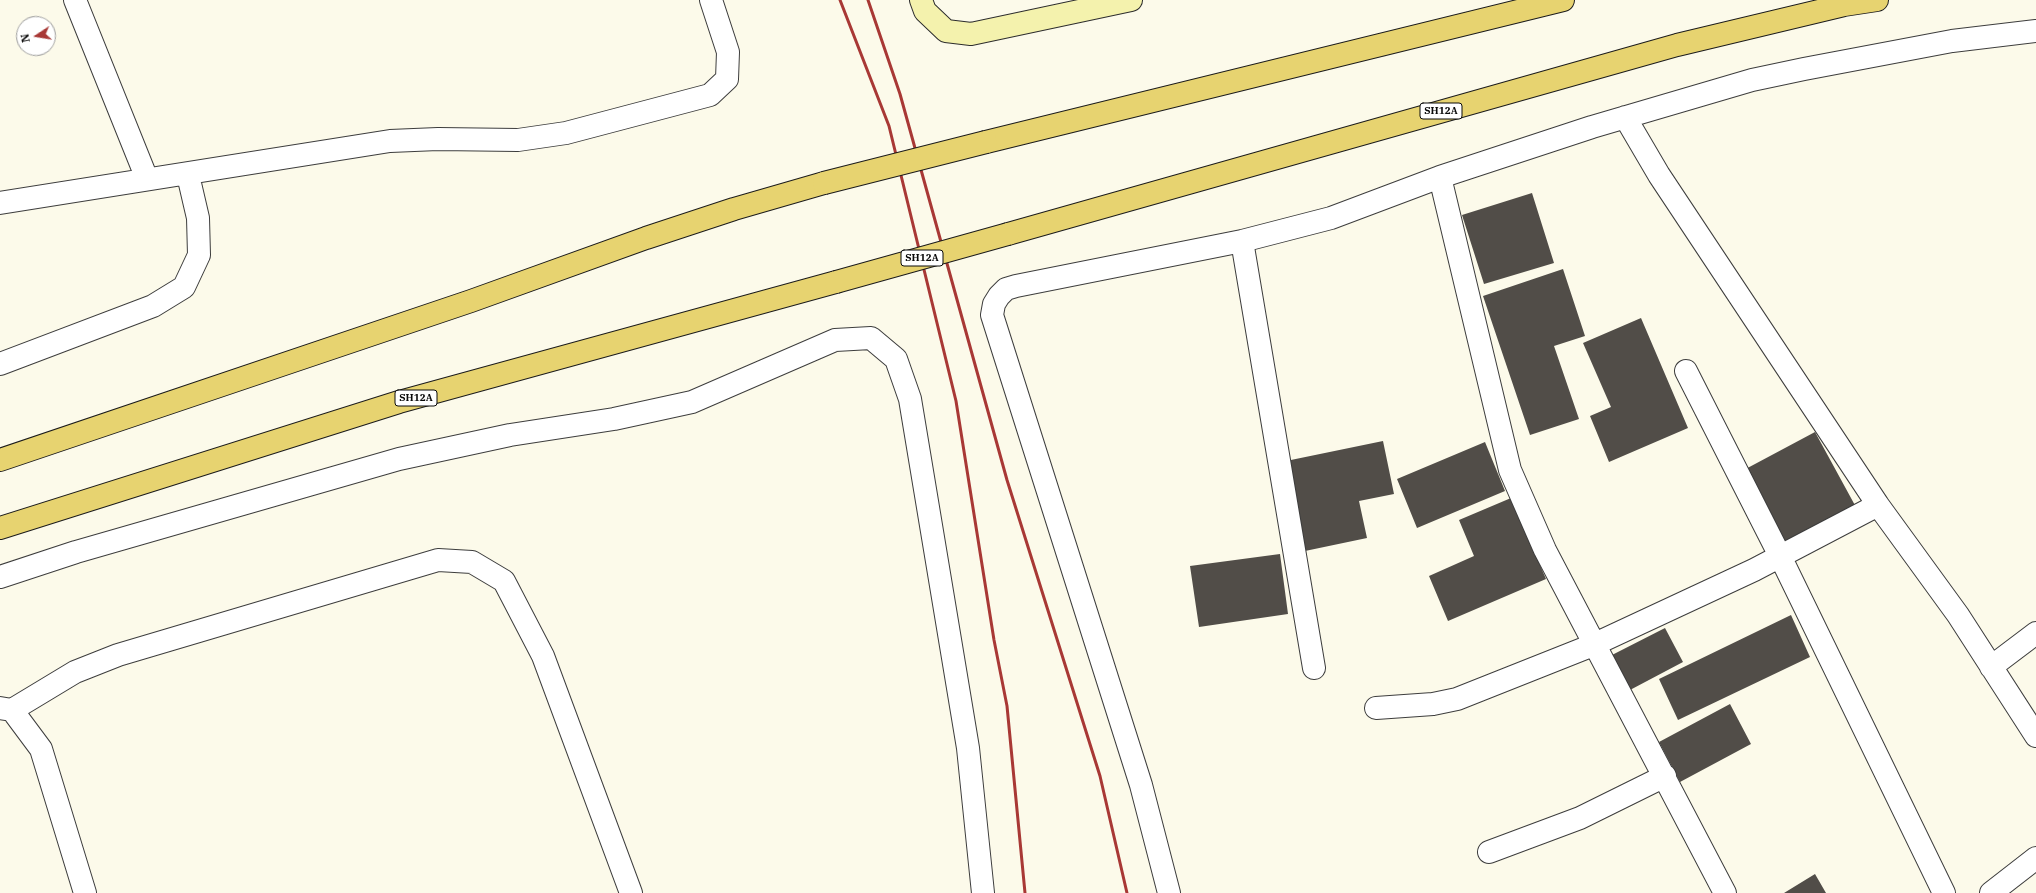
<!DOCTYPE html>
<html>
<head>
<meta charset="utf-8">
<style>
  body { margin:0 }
  #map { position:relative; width:2036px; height:893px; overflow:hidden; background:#fcfaea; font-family:"IBM Plex Serif",serif }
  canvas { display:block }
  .north { position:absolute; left:16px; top:16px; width:40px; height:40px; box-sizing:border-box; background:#fff; border:1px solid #9d9d9d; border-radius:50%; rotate:258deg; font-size:11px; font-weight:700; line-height:16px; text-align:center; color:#0a0a0a }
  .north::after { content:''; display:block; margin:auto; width:14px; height:18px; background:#a83835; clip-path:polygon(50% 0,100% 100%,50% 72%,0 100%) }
</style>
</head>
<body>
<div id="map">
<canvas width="2036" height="893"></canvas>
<div class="north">N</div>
</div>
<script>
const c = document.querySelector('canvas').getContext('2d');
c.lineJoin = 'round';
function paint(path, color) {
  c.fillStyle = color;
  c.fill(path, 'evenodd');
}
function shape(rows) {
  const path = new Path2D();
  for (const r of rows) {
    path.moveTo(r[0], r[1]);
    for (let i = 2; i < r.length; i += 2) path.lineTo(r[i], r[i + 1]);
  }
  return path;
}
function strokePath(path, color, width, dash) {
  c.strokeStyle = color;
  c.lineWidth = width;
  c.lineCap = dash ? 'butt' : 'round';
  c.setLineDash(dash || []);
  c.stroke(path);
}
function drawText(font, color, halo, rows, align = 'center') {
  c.font = font + ' "IBM Plex Serif",serif';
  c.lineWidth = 4;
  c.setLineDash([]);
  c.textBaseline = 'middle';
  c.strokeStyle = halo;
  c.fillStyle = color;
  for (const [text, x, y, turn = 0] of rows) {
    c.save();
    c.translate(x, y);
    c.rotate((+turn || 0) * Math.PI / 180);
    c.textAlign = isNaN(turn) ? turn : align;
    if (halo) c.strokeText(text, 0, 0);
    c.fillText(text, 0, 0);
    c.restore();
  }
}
paint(shape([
  [1532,193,1554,263,1484,284,1462,215],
  [1563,269,1585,336,1554,346,1579,419,1530,435,1483,296],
  [1641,318,1688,428,1609,462,1590,416,1611,407,1583,343],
  [1815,432,1857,509,1783,550,1740,472],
  [1383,441,1394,494,1359,501,1367,538,1305,551,1286,461],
  [1485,442,1505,491,1417,528,1397,479],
  [1511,498,1546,579,1448,621,1429,576,1474,556,1459,520],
  [1280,554,1288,614,1199,627,1190,566],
  [1791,615,1810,657,1678,720,1659,679],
  [1665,628,1683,662,1630,690,1612,655],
  [1730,704,1751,744,1680,782,1659,742],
  [1815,874,1826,893,1784,893]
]), '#514d48');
const street = shape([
  [75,0,147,179],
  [1625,117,1659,175,1878,505,1958,615,2036,736],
  [1440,177,1510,470,1545,550,1725,893],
  [0,203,390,141,438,139,518,140,566,133,710,95,727,79,728,52,711,0],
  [1242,241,1314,668],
  [0,364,153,306,184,287,199,255,198,218,188,175],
  [1686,371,1780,556,1944,893],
  [0,577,76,552,399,459,510,435,614,419,692,402,835,340,871,338,896,359,910,399,968,748,983,893],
  [1991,667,2036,633],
  [0,708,12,710,41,749,85,893],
  [1376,708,1433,704,1457,699,1593,645,1754,570,1878,505],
  [12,710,75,672,118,655,438,560,472,562,504,581,543,656,631,893],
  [1489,852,1580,818,1665,776],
  [1169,893,1141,785,992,315,994,304,999,296,1006,289,1016,286,1242,241,1331,218,1440,177,1592,127,1752,80,1804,69,1952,41,2036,31],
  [1991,893,2036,858]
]);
const secondary = shape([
  [921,0,925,11,946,31,971,34,1131,0]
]);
const primary = shape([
  [986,142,1563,0],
  [1008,234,1677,45,1844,5,1877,0],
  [0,460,471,301,646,238,734,209,824,183],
  [0,528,399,402,836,282]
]);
strokePath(street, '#3d3d3d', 24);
strokePath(secondary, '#2c2c2c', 24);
strokePath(primary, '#1b1b1b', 24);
strokePath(street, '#fff', 22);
strokePath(secondary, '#f4f2ad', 22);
strokePath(primary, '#e7d370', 22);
strokePath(shape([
  [840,0,889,126,956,401,994,640,1007,706,1025,893],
  [868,0,900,94,1007,480,1100,776,1127,893]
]), '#a83835', 3);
const primaryBridge = shape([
  [824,183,986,142],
  [836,282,1008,234]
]);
strokePath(primaryBridge, '#1b1b1b', 24, []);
strokePath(primaryBridge, '#e7d370', 22);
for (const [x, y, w] of [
  [1441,111,42],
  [922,258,42],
  [416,398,42]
]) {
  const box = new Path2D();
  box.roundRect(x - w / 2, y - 8, w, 16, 3);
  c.fillStyle = '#fff';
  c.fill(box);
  strokePath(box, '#0a0a0a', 1);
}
drawText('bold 10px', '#0a0a0a', null, [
  ["SH12A",1441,111],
  ["SH12A",922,258],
  ["SH12A",416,398]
]);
</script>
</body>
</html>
